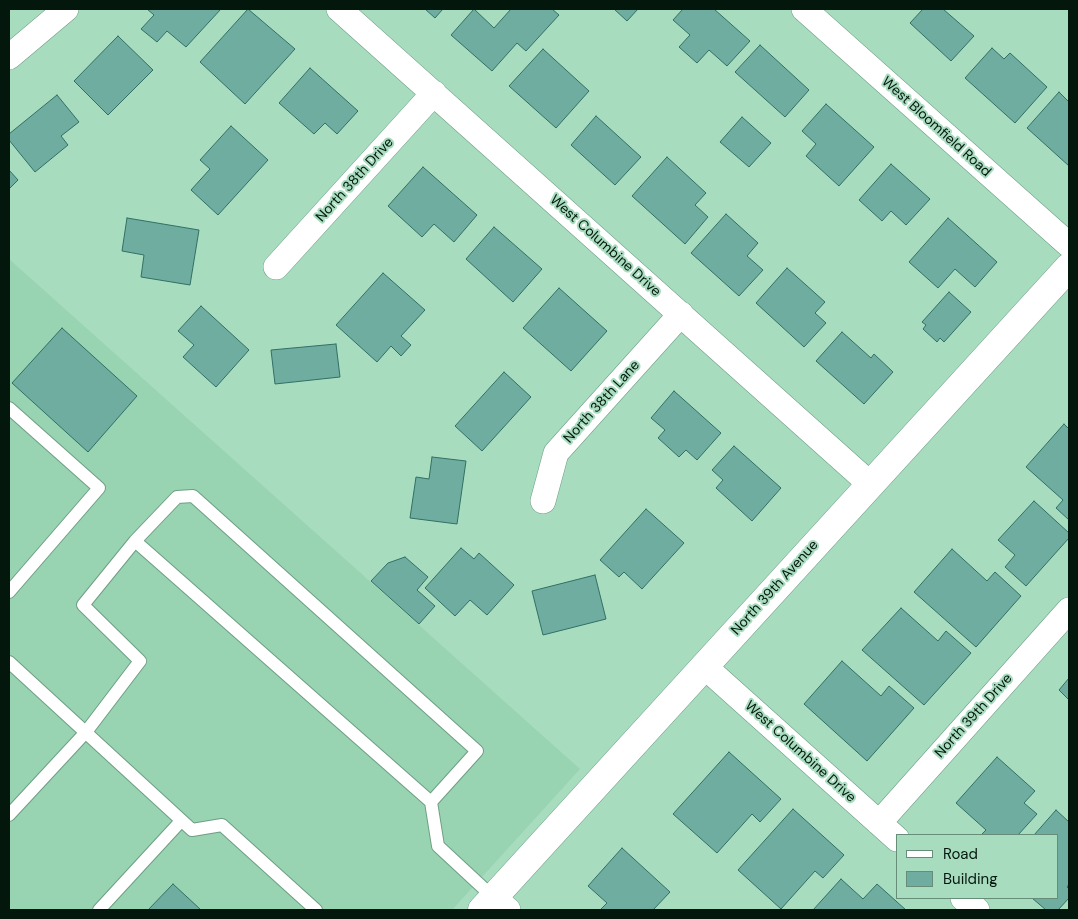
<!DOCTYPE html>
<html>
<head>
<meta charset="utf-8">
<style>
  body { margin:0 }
  #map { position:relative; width:1078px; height:919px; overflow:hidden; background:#a8dcbf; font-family:"DM Sans",sans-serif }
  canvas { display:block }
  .frame { position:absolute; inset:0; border:10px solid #04170d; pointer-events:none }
  .legend { position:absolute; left:896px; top:834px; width:162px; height:65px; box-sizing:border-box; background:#a8dcbf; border:1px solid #668d78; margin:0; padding:6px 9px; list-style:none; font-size:15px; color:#04170d }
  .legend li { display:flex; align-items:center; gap:10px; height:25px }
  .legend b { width:25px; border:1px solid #668d78 }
</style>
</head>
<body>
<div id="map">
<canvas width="1078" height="919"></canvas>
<div class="frame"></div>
<ul class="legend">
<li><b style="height:6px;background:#fff"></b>Road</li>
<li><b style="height:14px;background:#6eada0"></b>Building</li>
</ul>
</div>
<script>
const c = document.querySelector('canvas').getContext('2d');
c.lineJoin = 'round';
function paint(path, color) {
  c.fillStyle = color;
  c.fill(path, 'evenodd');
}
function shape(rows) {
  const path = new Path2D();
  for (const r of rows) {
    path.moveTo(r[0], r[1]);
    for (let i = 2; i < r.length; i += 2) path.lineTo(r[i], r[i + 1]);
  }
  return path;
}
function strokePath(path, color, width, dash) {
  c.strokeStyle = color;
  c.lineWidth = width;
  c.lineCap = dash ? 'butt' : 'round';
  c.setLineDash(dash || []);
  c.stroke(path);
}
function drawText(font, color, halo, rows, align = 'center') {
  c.font = font + ' "DM Sans",sans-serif';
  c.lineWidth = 4;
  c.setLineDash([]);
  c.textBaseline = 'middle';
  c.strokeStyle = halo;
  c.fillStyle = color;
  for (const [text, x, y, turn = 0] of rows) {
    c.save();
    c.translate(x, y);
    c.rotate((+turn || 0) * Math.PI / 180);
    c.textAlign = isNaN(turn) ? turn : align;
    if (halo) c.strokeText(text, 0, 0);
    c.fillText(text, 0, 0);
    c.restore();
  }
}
paint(shape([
  [9,259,580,769,452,910,9,910]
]), '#98d3b2');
const building = shape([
  [147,9,221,9,186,47,167,31,157,42,141,29,154,15,147,9],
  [248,9,295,49,245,104,200,62,248,9],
  [425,9,443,9,435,18,425,9],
  [474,9,494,28,511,9,552,9,559,15,526,51,517,43,492,71,451,35,474,9],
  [614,9,638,9,627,21,614,9],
  [683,9,714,9,750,41,727,66,709,50,697,63,679,47,690,35,673,20,683,9],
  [923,9,943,9,974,36,951,61,910,23,923,9],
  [118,36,153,70,108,115,74,81,118,36],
  [760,45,809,90,785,117,735,72,760,45],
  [992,48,1004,59,1010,53,1047,87,1015,123,965,78,992,48],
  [543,49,589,91,556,128,509,86,543,49],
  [310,68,358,111,337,134,325,123,314,134,279,103,310,68],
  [1059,92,1069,102,1069,166,1027,128,1059,92],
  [57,95,79,122,61,136,68,145,35,172,9,140,9,134,57,95],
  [826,104,874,147,839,186,806,156,816,144,802,131,826,104],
  [596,116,641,157,615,185,571,145,596,116],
  [742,117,771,143,749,167,720,142,742,117],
  [231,126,268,160,218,215,191,190,210,169,200,160,231,126],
  [667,157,706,193,695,205,708,217,685,244,632,196,667,157],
  [891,164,930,199,906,225,891,211,882,221,859,200,891,164],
  [423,167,477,215,454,242,434,224,422,237,388,206,423,167],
  [9,170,18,180,9,189,9,170],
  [726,214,758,243,747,256,763,270,739,296,691,253,726,214],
  [127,218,199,230,190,285,141,277,144,255,122,251,127,218],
  [948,218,997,262,975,287,955,269,938,288,909,262,948,218],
  [494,227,542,269,513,302,466,259,494,227],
  [787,268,825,302,815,313,826,323,804,347,756,303,787,268],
  [383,273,425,310,401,336,411,345,401,356,391,346,377,362,336,325,383,273],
  [559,288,607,331,571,371,523,328,559,288],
  [949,292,971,312,944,342,940,338,937,342,923,329,926,325,922,322,949,292],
  [201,306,249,350,216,387,183,357,194,345,178,331,201,306],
  [62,328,137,396,88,452,12,383,62,328],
  [842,332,871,358,874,354,893,372,864,404,816,361,842,332],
  [336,344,340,377,275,384,271,350,336,344],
  [504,372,531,397,482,451,455,426,504,372],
  [674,391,721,433,697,460,686,450,679,457,658,438,665,430,651,418,674,391],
  [1064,424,1069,429,1069,520,1056,508,1063,500,1026,467,1064,424],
  [734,446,781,488,752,521,716,488,723,480,712,470,734,446],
  [432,457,466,461,457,524,410,518,416,477,429,479,432,457],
  [1034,501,1069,533,1069,538,1026,586,1005,567,1015,555,998,540,1034,501],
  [646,509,684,543,642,589,624,572,619,577,600,560,646,509],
  [461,548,474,559,479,553,514,585,487,615,470,600,455,616,425,588,461,548],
  [952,549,987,581,995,572,1021,596,976,647,914,592,952,549],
  [405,557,428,577,417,590,435,606,419,624,371,581,388,563,405,557],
  [595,575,606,619,543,635,532,591,595,575],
  [901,608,938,641,946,631,971,653,924,705,862,650,901,608],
  [842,661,881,696,889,686,914,708,867,761,804,704,842,661],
  [1069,678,1069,700,1059,690,1069,678],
  [729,752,781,799,760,822,752,814,717,853,673,814,729,752],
  [997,757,1035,791,1024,803,1037,814,1018,835,981,835,986,830,956,803,997,757],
  [793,809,844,855,823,878,815,871,781,909,738,870,793,809],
  [1056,810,1069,822,1069,884,1067,887,1069,889,1069,898,1058,910,1046,910,1032,898,1057,898,1057,835,1034,835,1056,810],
  [622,848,670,892,653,910,600,910,607,903,588,886,622,848],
  [841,879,863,899,877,884,906,910,813,910,841,879],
  [173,884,200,909,199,910,148,910,173,884]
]);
paint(building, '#6eada0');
strokePath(building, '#307064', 1);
const lane = shape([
  [9,408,99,488,9,592],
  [135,541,177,497,193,496,477,751,431,802],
  [9,662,192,830,222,825,316,910],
  [9,815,86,732,140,661,83,605,135,541,431,802,438,846,493,897],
  [99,910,181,821]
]);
const street = shape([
  [339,9,870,484],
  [804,9,1069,245],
  [9,57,66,9],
  [276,267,434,93],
  [543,501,556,453,681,314],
  [704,666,897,839],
  [879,823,1069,610],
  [493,897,508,910],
  [963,898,977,910]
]);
const secondary = shape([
  [482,910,1069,267]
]);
strokePath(lane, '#6d9f83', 14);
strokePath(street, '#6d9f83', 26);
strokePath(secondary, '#6d9f83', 29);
strokePath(lane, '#fff', 12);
strokePath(street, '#fff', 25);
strokePath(secondary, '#fff', 28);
drawText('14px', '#04170d', '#a8dcbf', [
  ["West Bloomfield Road",936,127,42],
  ["North 38th Drive",355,180,-48],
  ["West Columbine Drive",605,246,42],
  ["North 38th Lane",602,402,-48],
  ["North 39th Avenue",775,588,-48],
  ["North 39th Drive",974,716,-48],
  ["West Columbine Drive",800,752,42]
]);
</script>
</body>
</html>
